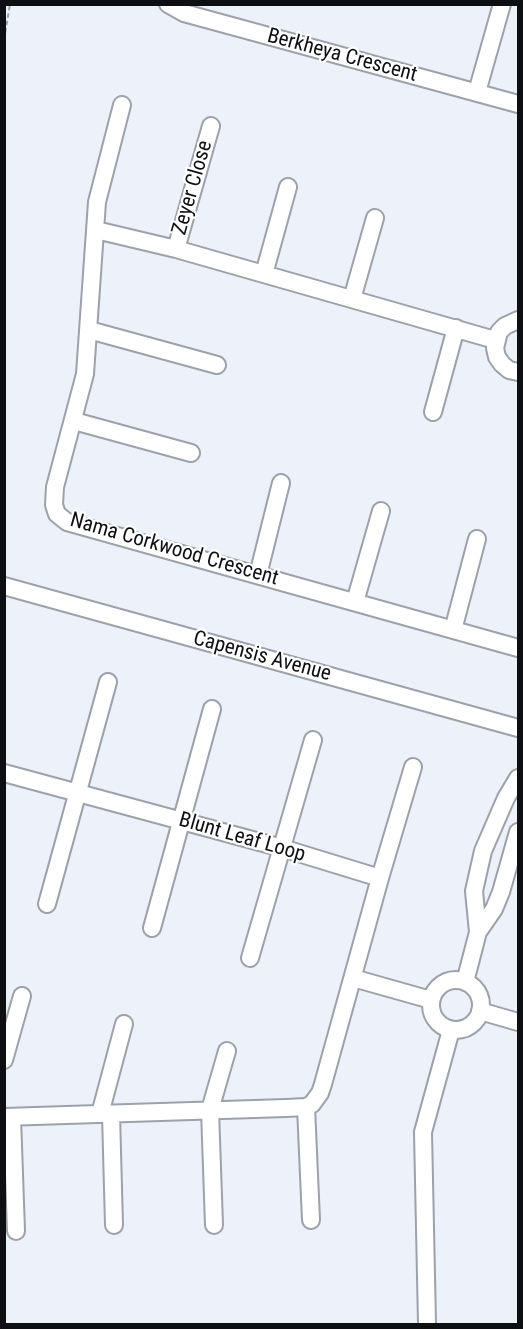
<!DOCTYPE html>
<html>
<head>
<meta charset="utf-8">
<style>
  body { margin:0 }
  #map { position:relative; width:523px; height:1329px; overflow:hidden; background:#edf2fa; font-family:"Roboto Condensed",sans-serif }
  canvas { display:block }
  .frame { position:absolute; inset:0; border:6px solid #0e0f12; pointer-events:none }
</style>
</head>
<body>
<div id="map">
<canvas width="523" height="1329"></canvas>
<div class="frame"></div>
</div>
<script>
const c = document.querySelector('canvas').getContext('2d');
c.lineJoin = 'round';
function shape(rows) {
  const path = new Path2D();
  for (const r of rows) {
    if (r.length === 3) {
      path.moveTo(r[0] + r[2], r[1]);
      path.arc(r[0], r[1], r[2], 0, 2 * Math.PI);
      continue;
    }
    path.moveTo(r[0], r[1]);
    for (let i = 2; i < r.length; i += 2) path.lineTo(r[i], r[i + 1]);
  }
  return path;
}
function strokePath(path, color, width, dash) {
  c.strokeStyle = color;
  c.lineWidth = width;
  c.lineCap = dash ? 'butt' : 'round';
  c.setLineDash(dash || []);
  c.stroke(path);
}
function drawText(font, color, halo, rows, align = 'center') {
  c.font = font + ' "Roboto Condensed",sans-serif';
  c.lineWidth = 4.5;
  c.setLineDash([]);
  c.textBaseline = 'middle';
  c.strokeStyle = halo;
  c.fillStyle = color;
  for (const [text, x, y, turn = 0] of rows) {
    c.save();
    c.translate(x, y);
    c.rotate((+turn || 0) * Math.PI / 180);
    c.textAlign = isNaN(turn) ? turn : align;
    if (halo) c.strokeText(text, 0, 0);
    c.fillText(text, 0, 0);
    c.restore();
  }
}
const minor = shape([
  [168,4,184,13,518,104],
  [477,92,502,4],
  [122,105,97,202,85,374,55,487,54,505,57,514,67,522,518,648],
  [96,230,176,249,495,340],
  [176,249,211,126],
  [264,274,288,187],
  [352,299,375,218],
  [518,320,505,326,499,332,495,348,497,357,502,364,509,370,518,372],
  [89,330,217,365],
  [433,412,456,328],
  [74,421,191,453],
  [258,575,281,483],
  [4,586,518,728],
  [355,602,381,511],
  [453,630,477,539],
  [4,773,282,848,380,878],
  [47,904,108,682],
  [152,928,212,709],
  [478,932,474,891,483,851,506,798,518,778],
  [250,958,313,740],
  [353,978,431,1000],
  [456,1005,25],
  [465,982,478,932,494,909,501,892,518,832],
  [480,1011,518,1022],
  [4,1060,22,996],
  [306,1107,311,1220],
  [100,1114,124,1024],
  [111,1114,114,1225],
  [4,1117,286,1108,306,1107,312,1104,320,1093,323,1084,380,878,413,767],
  [12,1117,16,1231],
  [214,1225,210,1110,227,1051],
  [427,1324,423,1132,451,1030]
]);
strokePath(minor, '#9da1a9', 20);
strokePath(shape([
  [4,40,10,4]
]), '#9ea1a7', 2, [4.5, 3]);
strokePath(minor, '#fff', 16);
drawText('21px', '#0e0f12', '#fff', [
  ["Berkheya Crescent",342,56,15],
  ["Zeyer Close",193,188,-74],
  ["Nama Corkwood Crescent",174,550,16],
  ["Capensis Avenue",262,657,15],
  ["Blunt Leaf Loop",242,838,16]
]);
</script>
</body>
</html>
